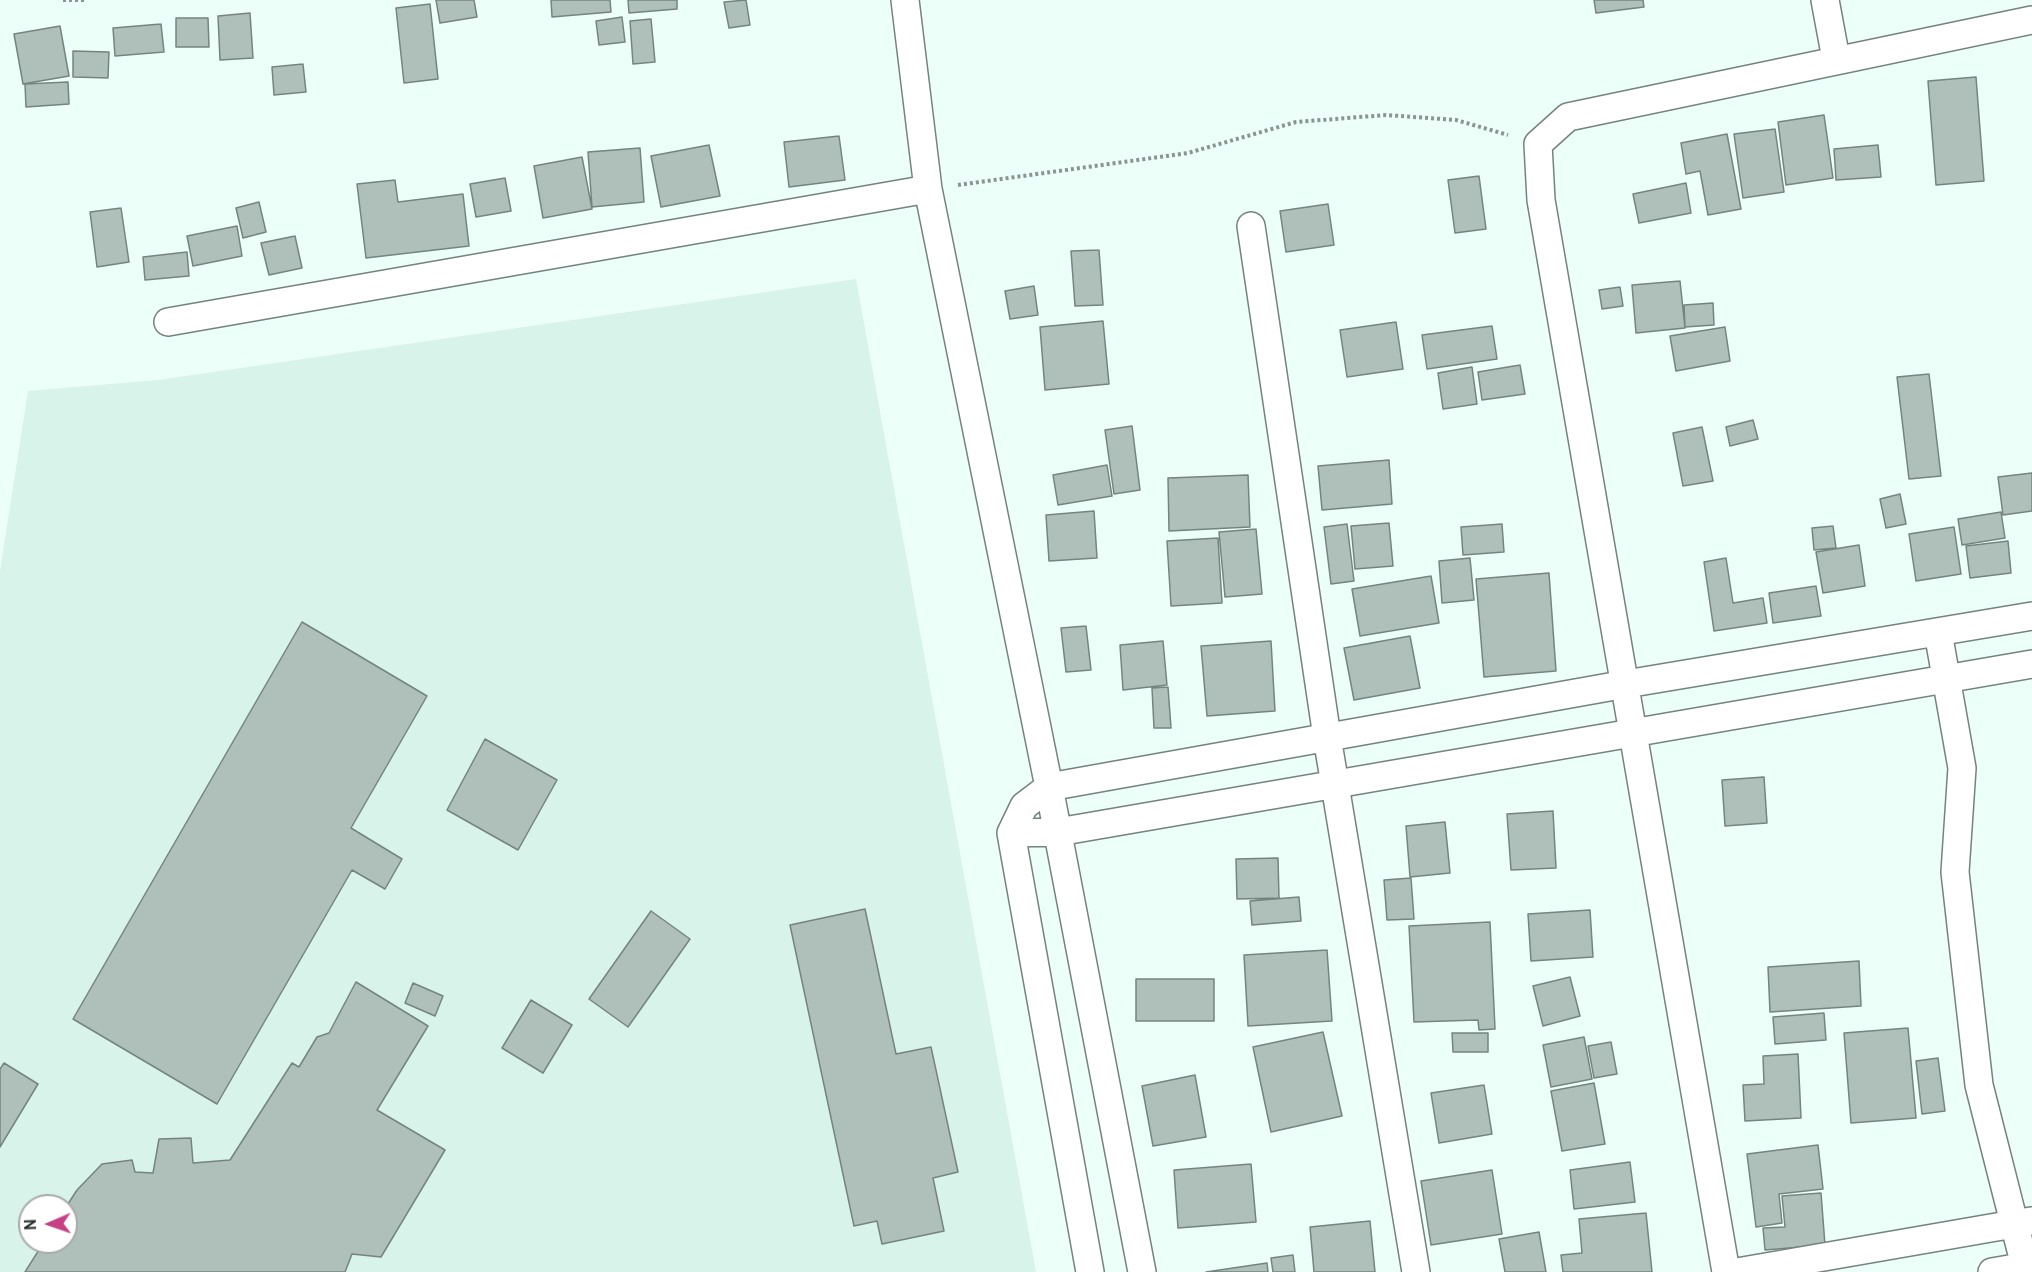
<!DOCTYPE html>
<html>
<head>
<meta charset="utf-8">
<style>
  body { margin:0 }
  #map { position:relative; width:2032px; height:1272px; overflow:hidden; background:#edfff9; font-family:Overpass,sans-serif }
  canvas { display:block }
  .north { position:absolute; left:18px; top:1194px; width:60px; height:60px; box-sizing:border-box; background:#fff; border:2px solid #a8abaa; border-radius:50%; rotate:268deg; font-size:16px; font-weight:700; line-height:24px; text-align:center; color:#262d2b }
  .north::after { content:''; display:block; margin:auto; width:21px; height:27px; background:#c74284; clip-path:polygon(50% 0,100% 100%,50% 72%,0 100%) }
</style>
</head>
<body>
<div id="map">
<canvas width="2032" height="1272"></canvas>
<div class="north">N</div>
</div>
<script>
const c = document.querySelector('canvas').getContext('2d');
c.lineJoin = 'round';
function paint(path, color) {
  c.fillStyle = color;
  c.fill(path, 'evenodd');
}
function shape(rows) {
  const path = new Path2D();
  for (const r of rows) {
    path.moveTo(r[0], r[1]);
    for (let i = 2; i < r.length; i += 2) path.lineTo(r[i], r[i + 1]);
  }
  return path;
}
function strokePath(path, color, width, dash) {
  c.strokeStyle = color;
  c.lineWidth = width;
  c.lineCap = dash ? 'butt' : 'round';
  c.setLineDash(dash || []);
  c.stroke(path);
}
paint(shape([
  [856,279,1036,1272,0,1272,0,571,28,391,158,380],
  [30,1206,66,1206,66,1242,30,1242]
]), '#d8f3ea');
const building = shape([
  [436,0,474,0,477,17,440,23,436,0],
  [551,0,610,0,611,12,552,17,551,0],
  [628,0,677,0,677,9,629,13,628,0],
  [746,0,750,25,729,28,724,2,746,0],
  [1594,0,1643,0,1644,7,1596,13,1594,0],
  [430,4,438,79,404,83,396,8,430,4],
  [250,13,253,58,220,60,218,16,250,13],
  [622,17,625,42,599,45,596,21,622,17],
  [176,18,208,18,209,47,176,47,176,18],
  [651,19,655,62,633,64,630,21,651,19],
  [161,24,164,52,115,56,113,28,161,24],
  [60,26,69,76,23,84,14,34,60,26],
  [73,51,109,52,108,78,73,77,73,51],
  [303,64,306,92,274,95,272,67,303,64],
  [1976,77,1984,181,1936,185,1928,81,1976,77],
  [68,82,69,104,26,107,25,84,68,82],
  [1824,115,1833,178,1786,185,1778,122,1824,115],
  [1775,129,1784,192,1743,198,1734,134,1775,129],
  [1727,134,1741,209,1708,215,1700,171,1686,174,1681,143,1727,134],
  [839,136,845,180,789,187,784,142,839,136],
  [709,145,720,196,661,207,651,156,709,145],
  [1878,145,1881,177,1836,180,1834,149,1878,145],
  [640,148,644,202,592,207,588,152,640,148],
  [582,157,592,209,543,218,534,166,582,157],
  [1479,176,1486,229,1455,233,1448,180,1479,176],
  [505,178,511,211,476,217,470,184,505,178],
  [395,180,398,202,463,194,469,246,366,258,357,184,395,180],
  [1686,183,1691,213,1639,223,1633,194,1686,183],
  [259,202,266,232,243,238,236,208,259,202],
  [1328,204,1334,245,1286,252,1280,211,1328,204],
  [121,208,129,262,97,267,90,212,121,208],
  [237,226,242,256,193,266,187,236,237,226],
  [295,236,302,268,269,275,261,243,295,236],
  [1099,250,1103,305,1075,306,1071,251,1099,250],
  [187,252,189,276,145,280,143,257,187,252],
  [1680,281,1685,328,1636,333,1632,285,1680,281],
  [1034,286,1038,315,1010,319,1005,291,1034,286],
  [1620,287,1623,306,1602,309,1599,290,1620,287],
  [1713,303,1714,325,1685,327,1684,305,1713,303],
  [1103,321,1109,384,1045,390,1040,327,1103,321],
  [1396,322,1403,369,1347,377,1340,330,1396,322],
  [1492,326,1497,359,1427,369,1422,335,1492,326],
  [1725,327,1730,361,1676,371,1670,336,1725,327],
  [1520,365,1525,394,1482,400,1478,372,1520,365],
  [1472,367,1477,404,1443,409,1438,373,1472,367],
  [1929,374,1941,476,1909,479,1897,377,1929,374],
  [1753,420,1758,439,1730,446,1726,427,1753,420],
  [1132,426,1140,490,1114,494,1105,430,1132,426],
  [1702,427,1713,481,1683,486,1673,433,1702,427],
  [1389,460,1392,504,1322,510,1318,466,1389,460],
  [1107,465,1112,496,1058,505,1053,475,1107,465],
  [2032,473,2032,511,2003,515,1998,477,2032,473],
  [1248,475,1250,527,1169,531,1168,478,1248,475],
  [1900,494,1906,524,1886,528,1880,499,1900,494],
  [1094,511,1097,558,1049,561,1046,515,1094,511],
  [2001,512,2005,538,1962,545,1958,519,2001,512],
  [1389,523,1393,566,1355,569,1351,526,1389,523],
  [1347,524,1354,581,1331,584,1324,527,1347,524],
  [1502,524,1504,552,1463,555,1461,527,1502,524],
  [1833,526,1836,548,1814,550,1812,528,1833,526],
  [1954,527,1961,574,1916,581,1909,534,1954,527],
  [1256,529,1262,594,1225,597,1219,532,1256,529],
  [1218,538,1222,603,1171,606,1167,541,1218,538],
  [2008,541,2011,573,1970,578,1966,546,2008,541],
  [1859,545,1865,586,1823,593,1816,552,1859,545],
  [1470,558,1474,600,1442,603,1439,561,1470,558],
  [1726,558,1733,603,1763,598,1767,623,1714,631,1704,562,1726,558],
  [1549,573,1556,671,1484,677,1476,579,1549,573],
  [1431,576,1439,623,1360,636,1352,589,1431,576],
  [1816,586,1821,616,1773,623,1769,593,1816,586],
  [302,622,427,696,351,828,402,859,385,889,352,870,217,1104,73,1019,302,622],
  [1086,626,1091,670,1066,672,1061,628,1086,626],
  [1410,636,1420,688,1354,700,1344,648,1410,636],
  [1163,641,1167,685,1123,690,1120,645,1163,641],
  [1271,641,1275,711,1207,716,1201,646,1271,641],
  [1168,687,1171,728,1154,728,1152,688,1168,687],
  [485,739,557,780,518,850,447,810,485,739],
  [1764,777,1767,823,1725,826,1722,780,1764,777],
  [1553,811,1556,868,1511,870,1507,814,1553,811],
  [1445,822,1450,873,1410,877,1406,826,1445,822],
  [1278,858,1279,898,1237,899,1236,859,1278,858],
  [1411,878,1414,919,1387,920,1384,880,1411,878],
  [1299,897,1301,921,1252,925,1250,901,1299,897],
  [865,909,896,1054,931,1047,958,1172,933,1178,944,1231,882,1244,877,1221,854,1226,790,925,865,909],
  [1590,910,1593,957,1531,961,1528,914,1590,910],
  [651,911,690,939,628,1027,589,999,651,911],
  [1490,922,1495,1029,1479,1030,1478,1020,1414,1022,1409,926,1490,922],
  [1327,950,1332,1021,1248,1026,1244,955,1327,950],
  [1859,961,1861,1006,1770,1012,1768,967,1859,961],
  [1570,977,1580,1016,1543,1026,1533,986,1570,977],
  [1136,979,1214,979,1214,1021,1136,1021,1136,979],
  [356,982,428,1026,377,1110,445,1150,381,1257,352,1254,345,1272,25,1272,44,1242,66,1242,66,1207,77,1190,102,1164,132,1160,135,1172,153,1173,159,1139,191,1138,193,1163,230,1160,292,1063,299,1067,317,1037,329,1033,356,982],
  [413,983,443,996,435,1016,405,1003,413,983],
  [531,1000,572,1025,543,1073,502,1048,531,1000],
  [1824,1013,1826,1040,1775,1044,1773,1017,1824,1013],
  [1908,1028,1916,1118,1851,1123,1844,1033,1908,1028],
  [1323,1032,1342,1116,1271,1132,1253,1047,1323,1032],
  [1452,1033,1488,1033,1488,1052,1453,1052,1452,1033],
  [1584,1037,1592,1079,1551,1087,1543,1045,1584,1037],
  [1611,1042,1617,1074,1594,1078,1588,1046,1611,1042],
  [1798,1054,1801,1118,1745,1121,1743,1085,1764,1084,1763,1056,1798,1054],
  [1938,1058,1945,1111,1922,1114,1916,1061,1938,1058],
  [4,1063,38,1084,0,1147,0,1069,4,1063],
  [1195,1075,1206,1137,1153,1146,1142,1086,1195,1075],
  [1594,1083,1605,1144,1562,1151,1551,1091,1594,1083],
  [1484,1085,1492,1134,1439,1143,1431,1093,1484,1085],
  [1818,1145,1823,1189,1779,1194,1782,1223,1756,1227,1747,1154,1818,1145],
  [1630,1162,1635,1202,1574,1209,1570,1170,1630,1162],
  [1251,1164,1256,1222,1178,1228,1174,1170,1251,1164],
  [1492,1170,1502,1234,1431,1245,1421,1181,1492,1170],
  [1821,1193,1825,1245,1765,1250,1763,1228,1785,1227,1782,1196,1821,1193],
  [1646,1213,1652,1272,1563,1272,1561,1255,1582,1253,1579,1219,1646,1213],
  [1370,1221,1375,1272,1314,1272,1310,1227,1370,1221],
  [1539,1232,1546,1272,1505,1272,1499,1239,1539,1232],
  [1293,1255,1295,1272,1273,1272,1271,1258,1293,1255],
  [1267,1263,1268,1272,1206,1272,1267,1263]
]);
paint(building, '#afc0ba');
strokePath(building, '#75847f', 1.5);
const minor = shape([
  [905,0,928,189,1049,787,1142,1272],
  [1825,0,1836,59],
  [1251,226,1327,737,1416,1272],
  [168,322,928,189],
  [1938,632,1962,768,1955,872,1979,1085,2025,1266],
  [1011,833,1058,832,2032,664],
  [1090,1272,1011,833,1024,806,1049,787,1626,684,2032,616],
  [1726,1272,1541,200,1538,144,1568,117,2032,20],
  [1737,1272,2031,1221],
  [1992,1272,2032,1265]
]);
strokePath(minor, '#74837e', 30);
strokePath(shape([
  [63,0,85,0],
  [958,185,1188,153,1296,122,1386,115,1456,120,1508,135]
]), '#899591', 4, [3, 3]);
strokePath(minor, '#fff', 27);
</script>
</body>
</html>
